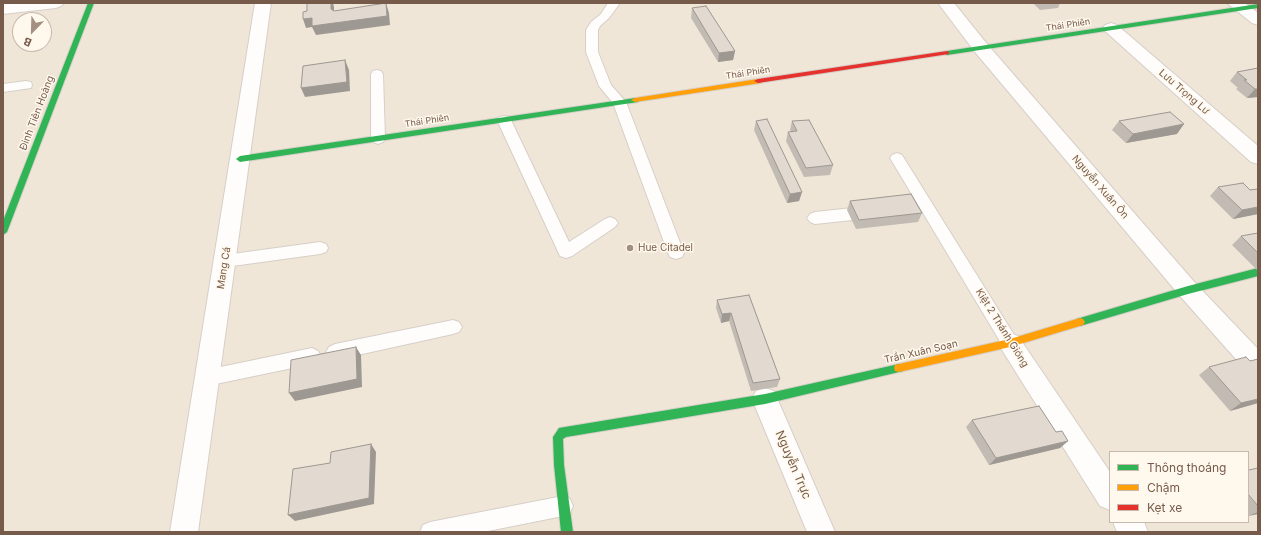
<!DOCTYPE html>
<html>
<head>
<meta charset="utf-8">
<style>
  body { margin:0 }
  #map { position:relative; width:1261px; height:535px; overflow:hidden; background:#f7f3eb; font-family:Inter,sans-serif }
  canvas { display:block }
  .frame { position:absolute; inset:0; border:4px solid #765b4a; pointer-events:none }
  .legend { position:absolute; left:1109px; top:451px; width:140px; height:72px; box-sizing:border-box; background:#fff8ed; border:1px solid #c8b9ac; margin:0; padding:5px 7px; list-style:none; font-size:12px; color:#765b4a }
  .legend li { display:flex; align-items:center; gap:8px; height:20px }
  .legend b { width:20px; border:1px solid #c8b9ac }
  .north { position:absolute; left:12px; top:12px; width:40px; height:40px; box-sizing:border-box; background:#fff8ed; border:1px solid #c8b9ac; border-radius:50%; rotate:203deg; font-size:11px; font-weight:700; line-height:16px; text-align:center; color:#765b4a }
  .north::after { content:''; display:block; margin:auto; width:14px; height:18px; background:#a39082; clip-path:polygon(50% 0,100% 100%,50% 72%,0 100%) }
</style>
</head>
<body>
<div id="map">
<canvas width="1261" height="535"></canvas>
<div class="frame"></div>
<ul class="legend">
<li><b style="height:5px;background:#30b455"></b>Thông thoáng</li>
<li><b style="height:5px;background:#ff9f0a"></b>Chậm</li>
<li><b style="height:5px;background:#e5322d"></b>Kẹt xe</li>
</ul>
<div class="north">B</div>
</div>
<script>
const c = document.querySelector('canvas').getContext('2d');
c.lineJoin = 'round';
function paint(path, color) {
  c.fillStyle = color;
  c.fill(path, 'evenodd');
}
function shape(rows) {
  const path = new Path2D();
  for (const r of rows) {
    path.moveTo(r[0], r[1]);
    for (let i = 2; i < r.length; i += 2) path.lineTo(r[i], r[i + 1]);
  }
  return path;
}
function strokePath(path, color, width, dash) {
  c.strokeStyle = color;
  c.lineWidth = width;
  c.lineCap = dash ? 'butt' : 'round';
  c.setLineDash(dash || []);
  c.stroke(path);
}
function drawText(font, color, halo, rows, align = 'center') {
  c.font = font + ' Inter,sans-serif';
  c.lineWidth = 3;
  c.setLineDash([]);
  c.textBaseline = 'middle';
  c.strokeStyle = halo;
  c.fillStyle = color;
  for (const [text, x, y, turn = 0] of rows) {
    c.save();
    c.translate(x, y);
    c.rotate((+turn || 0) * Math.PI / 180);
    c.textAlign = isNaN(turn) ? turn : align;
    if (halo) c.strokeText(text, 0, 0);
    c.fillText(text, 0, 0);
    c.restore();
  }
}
paint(shape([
  [3,3,1258,3,1258,532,3,532],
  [20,20,44,20,44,44,20,44],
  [1110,452,1248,452,1248,522,1110,522]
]), '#f0e6d8');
const lane = shape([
  [608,3,620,3,609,18,600,26,598,30,598,52,611,85,626,102,684,253,682,257,676,259,670,257,668,253,613,103,599,86,586,52,586,30,591,22,601,14,608,3],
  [377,70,381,71,383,74,385,139,383,142,378,144,373,142,371,139,371,74,373,71,377,70],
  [26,81,31,82,32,85,31,88,3,92,3,84,26,81],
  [504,116,509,117,511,120,569,242,605,219,610,217,615,219,618,223,615,227,572,256,566,258,560,256,497,120,499,117,504,116],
  [897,153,902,155,1016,338,1019,343,1016,348,1010,350,1004,348,890,158,892,155,897,153],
  [871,206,876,208,879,212,876,216,871,218,815,224,810,222,807,218,810,214,815,212,871,206],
  [320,242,326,244,328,248,326,252,320,254,225,267,219,265,217,261,219,257,225,255,320,242],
  [453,320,459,322,462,327,459,332,453,334,335,360,329,357,326,352,329,347,335,344,453,320],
  [312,348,318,351,321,356,318,361,312,364,206,386,200,384,197,378,200,372,206,370,312,348],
  [563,496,570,499,573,506,570,513,563,516,483,532,420,532,423,525,430,522,563,496]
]);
const street = shape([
  [15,3,64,3,61,6,56,8,3,14,3,4,15,3],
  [255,3,271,3,198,532,170,532,255,3],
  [938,3,954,3,987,44,1196,284,1258,349,1258,377,1249,374,1180,296,975,52,938,3],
  [1227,3,1245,3,1258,13,1258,25,1252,23,1227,3],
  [1111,23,1117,25,1258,146,1258,164,1251,162,1105,31,1103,28,1105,25,1111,23],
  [1010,333,1018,336,1110,472,1110,510,1100,506,1002,350,998,343,1002,336,1010,333],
  [765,388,774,391,835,532,807,532,752,399,756,391,765,388],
  [1113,522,1144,522,1148,532,1117,532,1113,522]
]);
const fast = shape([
  [88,3,94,3,7,232,3,235,3,221,88,3],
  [1258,4,1258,8,947,55,944,53,947,51,1258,4],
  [635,98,638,98,638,102,240,162,236,159,240,156,635,98],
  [1258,268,1258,276,1188,294,1080,326,1077,325,1075,322,1077,319,1080,318,1188,286,1258,268],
  [899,364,903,365,904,368,903,371,899,372,765,404,566,437,563,439,564,465,573,532,561,532,554,465,553,437,559,428,765,394,899,364]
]);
const slow = shape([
  [758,79,762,81,761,83,635,102,631,100,635,98,758,79],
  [1080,318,1083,319,1085,322,1083,325,1010,347,899,372,895,371,894,368,895,365,899,364,1010,339,1080,318]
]);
const jam = shape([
  [947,51,949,52,949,54,758,83,754,81,758,79,947,51]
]);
strokePath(lane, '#d6cfc8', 2);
strokePath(street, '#d6cfc8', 2);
strokePath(fast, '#d6cfc8', 2);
strokePath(slow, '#d6cfc8', 2);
strokePath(jam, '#d6cfc8', 2);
paint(lane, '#fefdfc');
paint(street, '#fefdfc');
paint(fast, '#30b455');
paint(slow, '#ff9f0a');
paint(jam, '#e5322d');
paint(shape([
  [1033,3,1060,3,1058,8,1040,10],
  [692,8,735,51,733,60,718,62,691,18],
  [1258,68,1258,97,1247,98,1236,89,1238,88,1230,81,1237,72],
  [756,121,802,192,799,201,787,203,754,130],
  [792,121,833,165,830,175,804,177,786,141,788,132,791,132,790,130],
  [1119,121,1177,134,1126,143,1112,130],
  [1218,187,1250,190,1258,214,1233,219,1210,196],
  [850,201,922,213,918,222,856,229,847,210],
  [1258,233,1258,271,1232,245,1241,236],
  [749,295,780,379,777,387,751,391,729,321,721,323,716,308,717,300],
  [1258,359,1258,403,1230,411,1199,375,1209,367,1250,361],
  [972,420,1056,432,1068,441,1060,448,989,465,966,427],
  [1258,468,1258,514,1248,516,1248,469,1249,470]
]), '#c2bbb3');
paint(shape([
  [331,3,333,3,334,7,334,18,331,9],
  [386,3,389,13,390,25,316,35,312,27,306,28,303,19,312,18],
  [735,51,733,60,718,62,719,53],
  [345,60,349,70,350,91,305,97,301,88],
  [1255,89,1258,89,1258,97,1247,98],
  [1184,124,1177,134,1126,143,1133,134],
  [802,192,799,201,787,203,790,194],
  [1258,207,1258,214,1233,219,1242,210],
  [731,313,729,321,721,323,722,314],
  [356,347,361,355,362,387,295,401,289,393],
  [1258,399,1258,403,1230,411,1241,403],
  [1068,441,1060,448,989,465,996,458],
  [371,444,376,452,374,504,295,521,288,515],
  [1258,512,1258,514,1248,516]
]), '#9e9892');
const building = shape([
  [307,3,331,3,331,9,334,11,386,3,387,16,312,26,312,18,303,19,303,12,307,11,307,3],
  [706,6,735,51,719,53,692,8,706,6],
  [345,60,347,82,301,88,303,66,345,60],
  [1258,68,1258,89,1255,89,1244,80,1247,80,1237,72,1258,68],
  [1170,112,1184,124,1133,134,1119,121,1170,112],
  [767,119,802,192,790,194,756,121,767,119],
  [809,120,833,165,806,168,788,132,797,131,792,121,809,120],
  [1243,183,1250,190,1258,189,1258,207,1242,210,1218,187,1243,183],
  [911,194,922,213,859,220,850,201,911,194],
  [1258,233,1258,253,1241,236,1258,233],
  [749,295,780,379,753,383,731,313,722,314,717,300,749,295],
  [356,347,357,379,289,393,291,360,356,347],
  [1246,357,1250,361,1258,359,1258,399,1241,403,1209,367,1246,357],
  [1039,406,1056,432,1062,431,1068,441,996,458,972,420,1039,406],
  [371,444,369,498,288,515,293,469,330,463,331,452,371,444],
  [1258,468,1258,506,1248,494,1248,469,1249,470,1258,468]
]);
paint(building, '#e2d9d0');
strokePath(building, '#9e9892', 1);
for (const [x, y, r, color] of [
  [630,248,4,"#a39082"]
]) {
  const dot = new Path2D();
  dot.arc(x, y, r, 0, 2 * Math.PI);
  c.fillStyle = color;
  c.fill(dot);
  strokePath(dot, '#fff8ed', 1.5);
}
drawText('9px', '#765b4a', '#fff8ed', [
  ["Thái Phiên",1068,25,-9],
  ["Thái Phiên",748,73,-9],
  ["Thái Phiên",427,121,-9]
]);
drawText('10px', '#765b4a', '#fff8ed', [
  ["Lưu Trọng Lư",1184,92,41],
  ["Đinh Tiên Hoàng",37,113,-69],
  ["Nguyễn Xuân Ôn",1100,187,49],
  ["Mang Cá",224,268,-81],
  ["Kiệt 2 Thánh Gióng",1002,328,58],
  ["Trần Xuân Soạn",921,352,-13]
]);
drawText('10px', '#765b4a', '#fff8ed', [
  ["Hue Citadel",638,248]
], 'left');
drawText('12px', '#765b4a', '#fff8ed', [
  ["Nguyễn Trực",793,465,67]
]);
</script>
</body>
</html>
